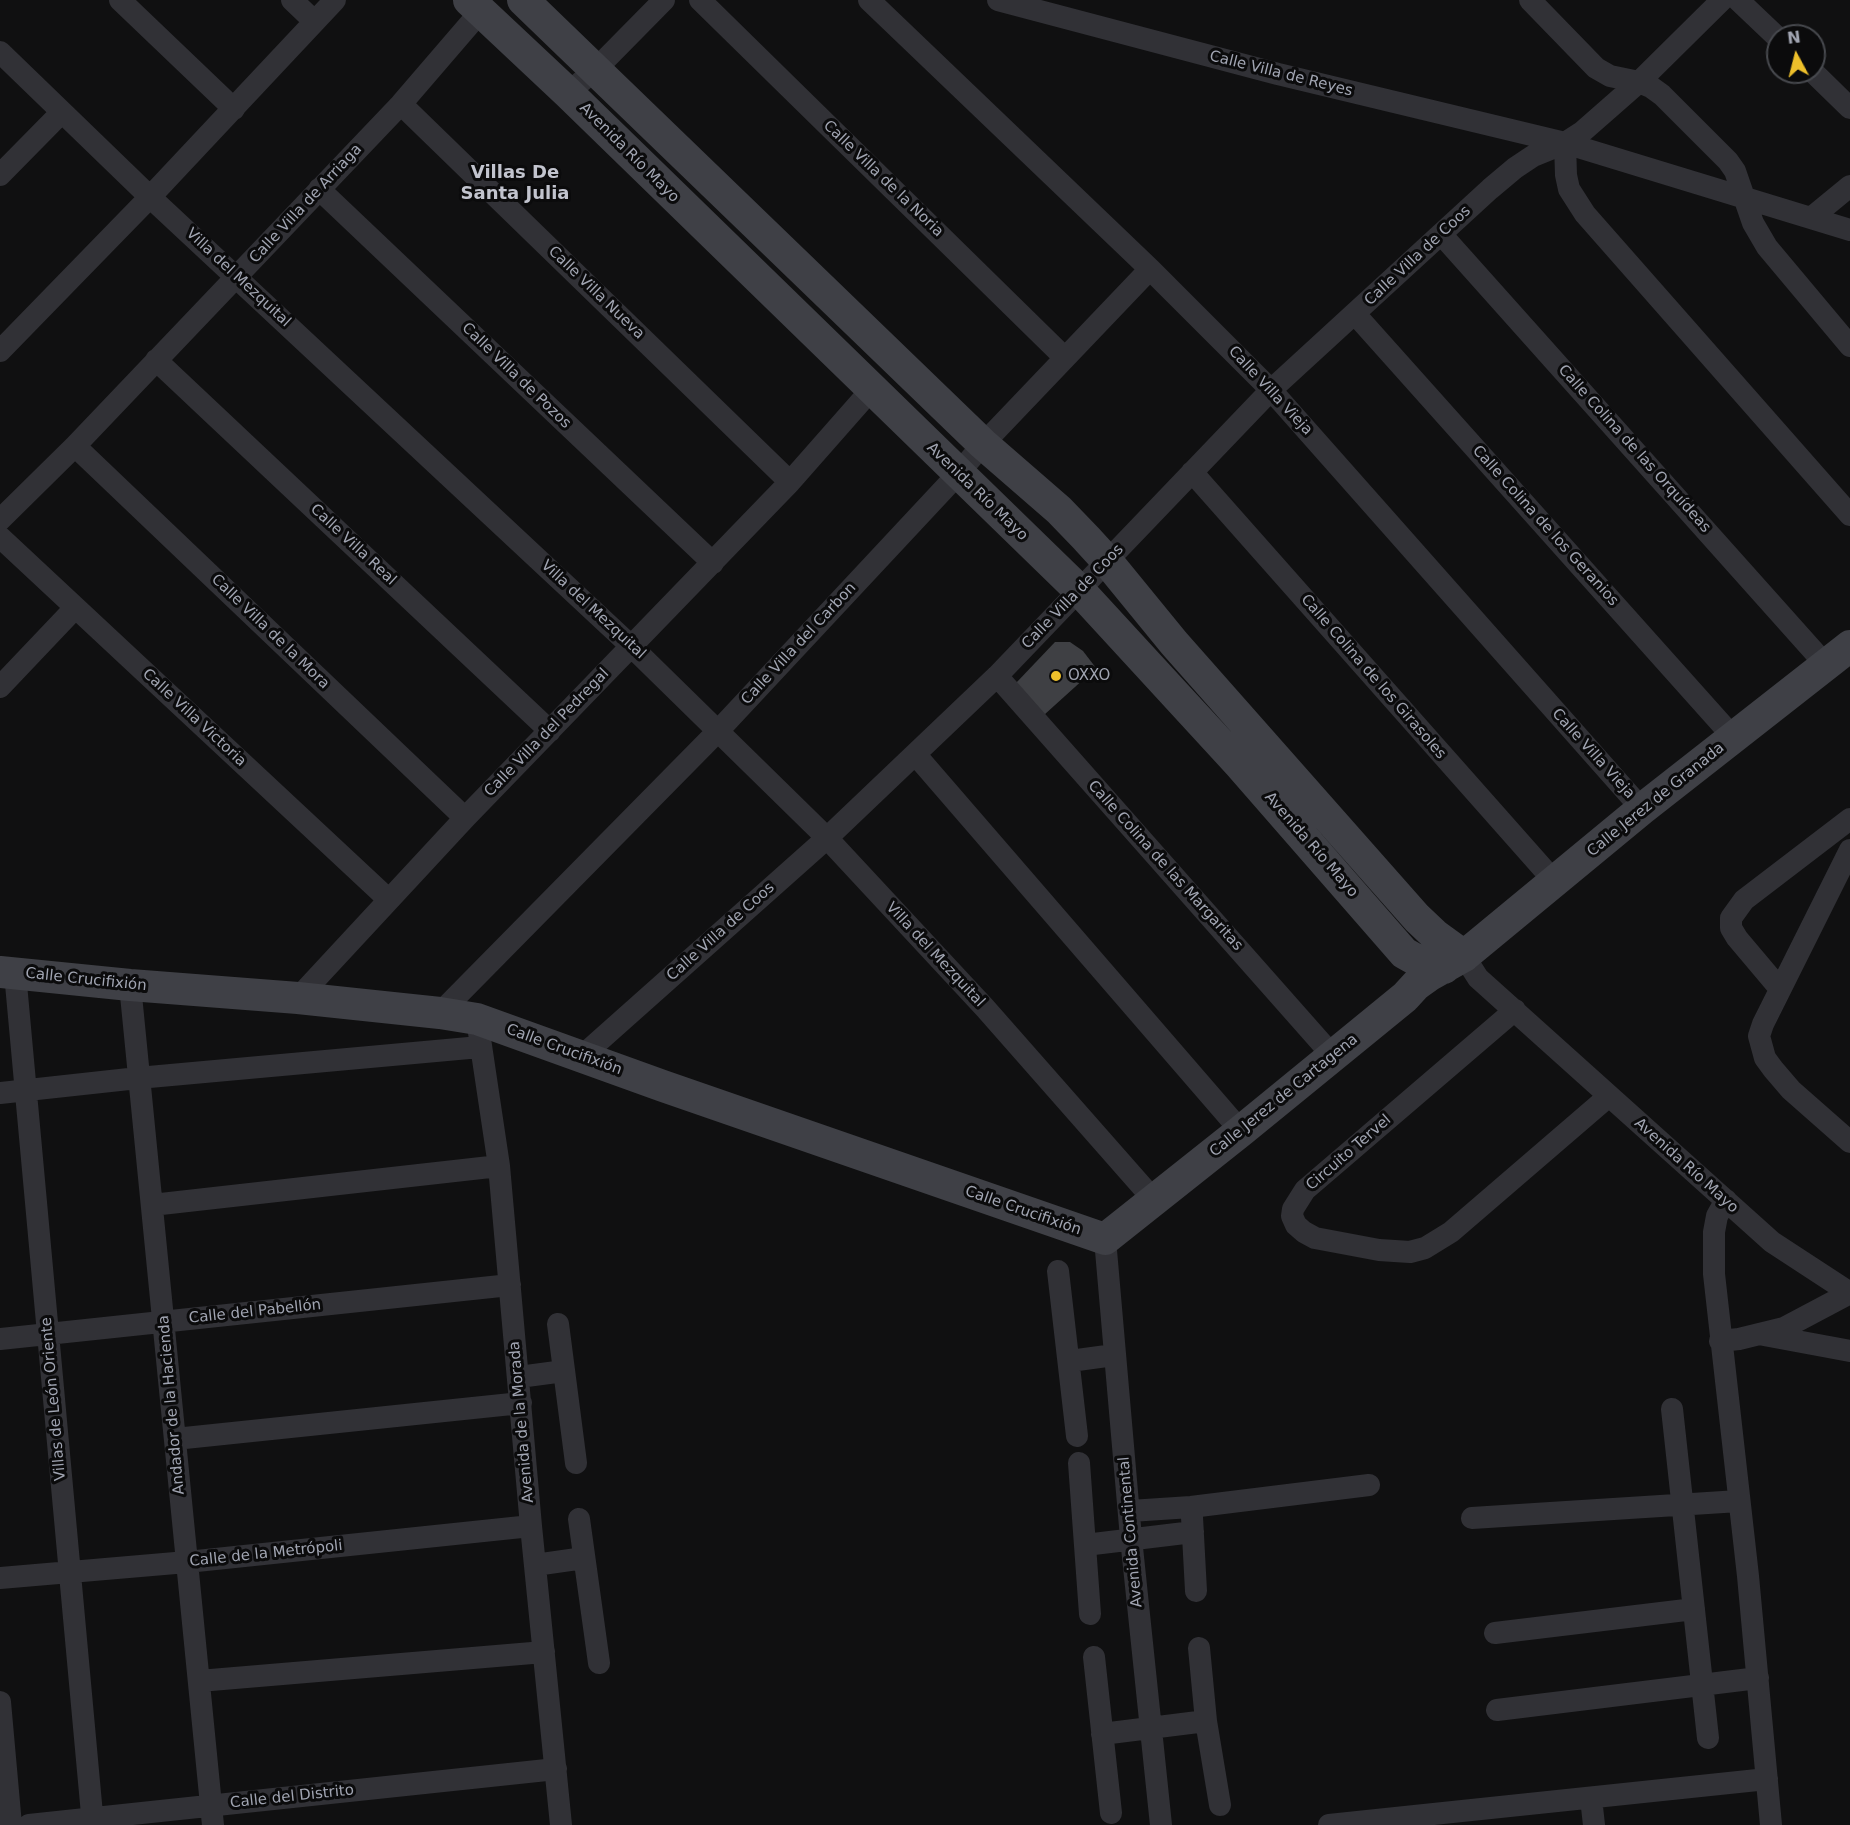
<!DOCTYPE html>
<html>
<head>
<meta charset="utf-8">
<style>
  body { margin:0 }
  #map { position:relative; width:1850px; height:1825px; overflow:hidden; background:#101011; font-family:"DejaVu Sans",sans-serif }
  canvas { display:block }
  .north { position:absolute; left:1766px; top:24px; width:60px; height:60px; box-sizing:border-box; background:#0b0b0c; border:2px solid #47494e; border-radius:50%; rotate:353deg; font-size:16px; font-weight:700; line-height:24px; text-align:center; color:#a1a5b2 }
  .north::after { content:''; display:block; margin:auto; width:21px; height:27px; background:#eec02b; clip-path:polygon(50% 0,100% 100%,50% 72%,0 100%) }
</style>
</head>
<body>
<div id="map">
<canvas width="1850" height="1825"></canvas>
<div class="north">N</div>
</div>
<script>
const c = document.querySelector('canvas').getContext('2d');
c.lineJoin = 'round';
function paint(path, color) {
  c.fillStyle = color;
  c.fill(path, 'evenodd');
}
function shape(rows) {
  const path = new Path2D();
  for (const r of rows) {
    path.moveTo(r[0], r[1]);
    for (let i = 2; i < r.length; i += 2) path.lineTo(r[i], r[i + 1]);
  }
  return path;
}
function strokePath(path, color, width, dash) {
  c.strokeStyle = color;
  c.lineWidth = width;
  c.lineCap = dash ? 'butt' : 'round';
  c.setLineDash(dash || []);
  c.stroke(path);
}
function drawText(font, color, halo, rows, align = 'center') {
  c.font = font + ' "DejaVu Sans",sans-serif';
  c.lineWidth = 6;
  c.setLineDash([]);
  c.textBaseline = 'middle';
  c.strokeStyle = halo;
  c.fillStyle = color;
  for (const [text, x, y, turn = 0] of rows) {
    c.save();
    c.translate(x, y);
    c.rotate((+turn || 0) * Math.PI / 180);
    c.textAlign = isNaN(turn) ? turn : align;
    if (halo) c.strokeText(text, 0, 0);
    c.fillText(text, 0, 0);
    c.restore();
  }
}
paint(shape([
  [1055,642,1070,642,1083,651,1096,668,1044,715,1016,683]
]), '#3f4044');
strokePath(shape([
  [120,0,234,109],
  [292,0,314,21],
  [700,0,1065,358],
  [869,0,1150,269,1271,390,1642,809],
  [998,0,1278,74,1565,143,1850,230],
  [1530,0,1596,68,1610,76,1639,82,1651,87,1662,95,1728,161,1735,171,1753,223,1767,247,1850,346],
  [1738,0,1778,38],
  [0,52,150,197,631,646,827,838,985,1008,1154,1200],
  [1813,72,1850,108],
  [568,93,596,69,664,0],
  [401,104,790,482],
  [1565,143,1566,175,1569,189,1585,214,1850,515],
  [0,175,62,112],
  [319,189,713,563],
  [1811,218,1850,186],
  [1441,234,1826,665],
  [1355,314,1734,738],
  [0,351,150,197,335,0],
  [156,360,550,731],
  [75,446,465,818],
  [1192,472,1555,882],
  [0,520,75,446,401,104,481,11],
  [0,537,388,899],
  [997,676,1333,1056],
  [0,687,75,608],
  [915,754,1241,1131],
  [1850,850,1763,1024,1759,1036,1765,1058,1773,1069,1791,1090,1850,1142],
  [1464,956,1478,978,1772,1242,1850,1293],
  [15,973,93,1825],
  [130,985,213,1825],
  [1780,989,1737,938,1731,928,1731,918,1744,900,1850,819],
  [298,998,465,818,790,482,871,390],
  [1515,1010,1305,1190,1293,1209,1292,1216,1296,1225,1304,1232,1315,1238,1379,1250,1410,1252,1425,1248,1451,1232,1609,1096],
  [440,1013,718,731,958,474,983,444,1150,269],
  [477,1019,499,1166,531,1526,561,1825],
  [581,1057,827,838,997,676,1271,390,1490,189,1515,168,1533,156,1565,143,1582,132,1639,82,1722,0],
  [0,1093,138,1078,480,1047],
  [1726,1200,1717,1216,1714,1232,1714,1274,1748,1576,1771,1825],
  [152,1205,499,1166],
  [1105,1239,1131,1538,1161,1825],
  [1058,1271,1077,1436],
  [558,1324,576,1463],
  [1764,1335,1850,1351],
  [0,1339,510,1285],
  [1720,1341,1739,1339,1784,1328,1850,1293],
  [1070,1361,1114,1355],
  [519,1377,564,1371],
  [1672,1409,1708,1738],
  [175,1439,521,1403],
  [1079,1463,1090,1614],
  [1130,1511,1191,1507,1369,1485],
  [1192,1517,1196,1591],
  [1472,1518,1739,1501],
  [579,1519,599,1663],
  [1085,1545,1193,1532],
  [535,1565,584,1558],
  [0,1578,187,1562,531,1526],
  [1495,1633,1694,1609],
  [1199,1648,1206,1721,1220,1805],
  [1094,1657,1111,1813],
  [199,1681,544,1652],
  [0,1702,11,1825],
  [1497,1710,1758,1678],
  [1102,1734,1206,1721],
  [1591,1798,1594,1825],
  [29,1825,556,1769],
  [1329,1825,1767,1779]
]), '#313136', 22);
strokePath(shape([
  [469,0,568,93,1080,591,1240,765,1404,953,1420,962,1444,968],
  [523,0,983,444,1059,510,1086,538,1107,561,1174,643,1417,918,1435,935,1464,956],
  [0,972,130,985,298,998,440,1013,477,1019,663,1086,1105,1239,1241,1131,1405,997,1416,985,1430,975,1464,956,1642,809,1850,646]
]), '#3f4046', 32);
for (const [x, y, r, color] of [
  [1056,676,6,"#eec02b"]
]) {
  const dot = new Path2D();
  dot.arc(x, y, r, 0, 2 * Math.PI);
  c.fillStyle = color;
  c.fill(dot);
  strokePath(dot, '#0b0b0c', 2);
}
drawText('15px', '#a1a5b2', '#0b0b0c', [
  ["Calle Villa de Reyes",1281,74,14],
  ["Avenida Río Mayo",629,153,45],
  ["Calle Villa de la Noria",883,179,44],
  ["Calle Villa de Arriaga",306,204,-47],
  ["Calle Villa de Coos",1418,256,-43],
  ["Villa del Mezquital",238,278,43],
  ["Calle Villa Nueva",596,293,44],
  ["Calle Villa de Pozos",516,376,44],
  ["Calle Villa Vieja",1270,391,47],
  ["Calle Colina de las Orquídeas",1634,449,48],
  ["Avenida Río Mayo",977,492,44],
  ["Calle Colina de los Geranios",1545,526,48],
  ["Calle Villa Real",353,545,43],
  ["Calle Villa de Coos",1073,597,-46],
  ["Villa del Mezquital",593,610,43],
  ["Calle Villa de la Mora",270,632,44],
  ["Calle Villa del Carbon",799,644,-47],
  ["Calle Colina de los Girasoles",1373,677,49],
  ["Calle Villa Victoria",194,718,43],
  ["Calle Villa del Pedregal",547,733,-46],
  ["Calle Villa Vieja",1593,754,48],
  ["Calle Jerez de Granada",1656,800,-39],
  ["Avenida Río Mayo",1311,845,49],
  ["Calle Colina de las Margaritas",1165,866,48],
  ["Calle Villa de Coos",721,932,-42],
  ["Villa del Mezquital",935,955,47],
  ["Calle Crucifixión",86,980,6],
  ["Calle Crucifixión",564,1050,20],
  ["Calle Jerez de Cartagena",1284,1096,-39],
  ["Circuito Tervel",1349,1153,-41],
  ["Avenida Río Mayo",1686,1166,42],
  ["Calle Crucifixión",1023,1211,19],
  ["Calle del Pabellón",255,1312,-6],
  ["Villas de León Oriente",54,1399,-95],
  ["Andador de la Hacienda",172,1405,-95],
  ["Avenida de la Morada",522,1422,-95],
  ["Avenida Continental",1131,1532,-95],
  ["Calle de la Metrópoli",266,1554,-6],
  ["Calle del Distrito",292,1797,-6]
]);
drawText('15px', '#a1a5b2', '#0b0b0c', [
  ["OXXO",1068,676]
], 'left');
drawText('bold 18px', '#c2c4ce', '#0b0b0c', [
  ["Villas De",515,173],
  ["Santa Julia",515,194]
]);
</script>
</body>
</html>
